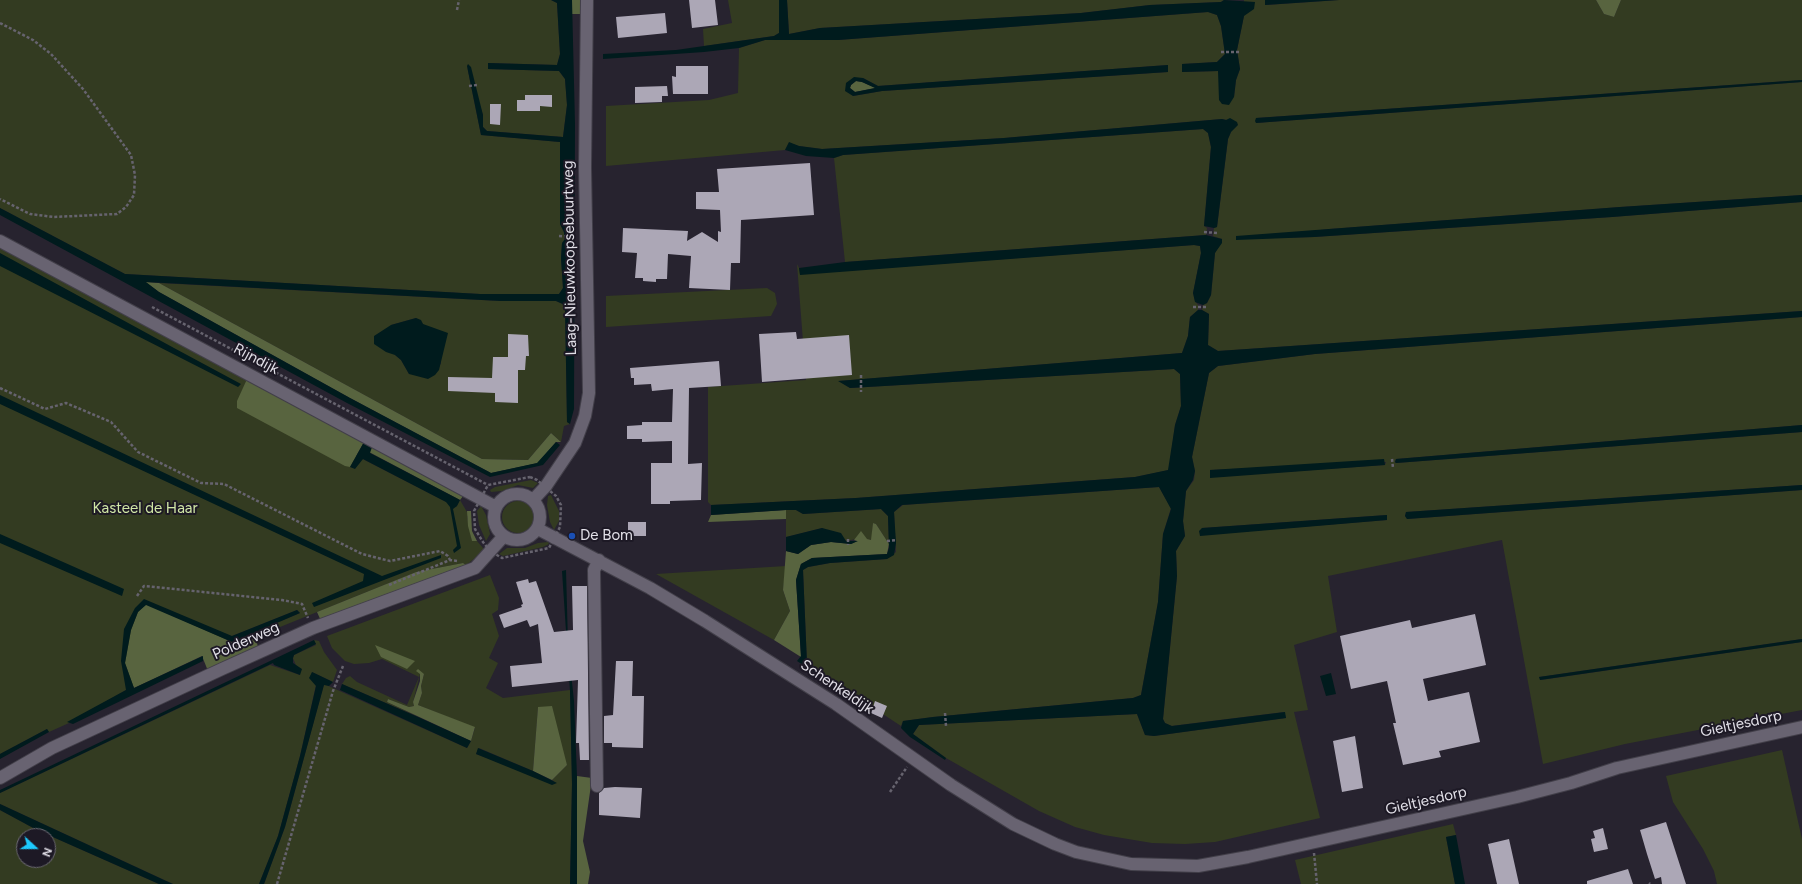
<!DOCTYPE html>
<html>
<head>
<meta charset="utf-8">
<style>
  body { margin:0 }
  #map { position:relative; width:1802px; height:884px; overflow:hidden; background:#27232f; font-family:Figtree,sans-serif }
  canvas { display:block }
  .north { position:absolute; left:16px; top:828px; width:40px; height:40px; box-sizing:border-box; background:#1d1925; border:1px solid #6c6973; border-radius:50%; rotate:111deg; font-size:11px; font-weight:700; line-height:16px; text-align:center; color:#e2e0e8 }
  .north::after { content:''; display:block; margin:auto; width:14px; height:18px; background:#1dc9fc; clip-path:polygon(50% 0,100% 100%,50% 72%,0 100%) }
</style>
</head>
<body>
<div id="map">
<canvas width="1802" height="884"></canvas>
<div class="north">N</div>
</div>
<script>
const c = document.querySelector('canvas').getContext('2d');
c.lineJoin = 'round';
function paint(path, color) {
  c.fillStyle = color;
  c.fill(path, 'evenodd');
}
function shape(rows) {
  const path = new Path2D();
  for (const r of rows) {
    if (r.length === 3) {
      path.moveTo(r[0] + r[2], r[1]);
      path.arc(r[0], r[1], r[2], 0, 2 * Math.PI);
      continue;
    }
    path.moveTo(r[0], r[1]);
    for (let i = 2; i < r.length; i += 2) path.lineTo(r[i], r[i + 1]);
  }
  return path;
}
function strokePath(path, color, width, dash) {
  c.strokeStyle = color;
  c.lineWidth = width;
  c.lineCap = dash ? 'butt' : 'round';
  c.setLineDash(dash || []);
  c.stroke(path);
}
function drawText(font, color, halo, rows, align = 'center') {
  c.font = font + ' Figtree,sans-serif';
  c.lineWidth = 4;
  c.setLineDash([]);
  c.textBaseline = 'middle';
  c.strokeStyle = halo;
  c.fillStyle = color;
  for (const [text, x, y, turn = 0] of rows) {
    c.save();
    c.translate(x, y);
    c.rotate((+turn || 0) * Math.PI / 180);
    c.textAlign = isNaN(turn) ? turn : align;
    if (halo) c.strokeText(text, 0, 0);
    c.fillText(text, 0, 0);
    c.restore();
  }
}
paint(shape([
  [0,0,551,0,557,3,560,54,557,65,489,63,488,69,559,71,565,79,567,105,563,137,487,131,483,127,483,115,467,66,481,135,560,142,560,224,564,233,565,239,562,243,561,258,563,288,559,294,480,294,125,274,0,208],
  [728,0,779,0,779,33,774,36,704,46,703,29,732,23],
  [787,0,1224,0,1221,2,1150,5,1081,13,820,28,789,34],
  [1244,0,1271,0,1265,0,1266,5,1339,0,1596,0,1604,14,1614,17,1621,0,1802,0,1802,80,1256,118,1256,123,1802,82,1802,195,1620,207,1330,229,1236,239,1314,237,1612,217,1802,202,1802,311,1218,351,1208,345,1209,314,1202,310,1203,305,1207,303,1211,295,1215,253,1222,239,1213,236,1214,228,1217,227,1228,139,1231,132,1227,120,1222,119,1004,138,822,149,799,146,789,143,785,150,606,166,606,106,709,100,738,93,739,48,765,40,838,40,1208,12,1217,15,1221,26,1225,54,1217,62,1182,64,1182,72,1219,71,1219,100,1234,97,1236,80,1240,69,1237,50,1244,16],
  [1168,65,1168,72,882,91,853,96,846,83,863,78,878,86],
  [1203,129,1208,133,1211,147,1204,226,1207,228,1206,235,845,262,834,158,843,155],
  [1194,245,1200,246,1201,253,1193,293,1195,301,1198,305,1198,310,1190,317,1188,336,1182,353,839,381,850,388,1174,369,1180,374,1181,406,1175,425,1169,470,1135,477,856,498,711,505,708,502,708,387,806,380,797,264,799,268,800,274],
  [0,248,247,379,240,396,456,507,460,500,467,512,471,514,467,516,472,541,477,541,483,548,483,552,466,565,463,563,416,572,243,642,237,640,300,613,297,610,232,636,126,690,69,723,49,732,47,729,0,754],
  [159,283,501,301,556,301,565,305,567,422,570,424,564,426,561,442,551,433,528,460,482,459],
  [416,318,423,324,441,359,441,364,409,374,401,360,395,355,391,325],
  [767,288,775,293,777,304,771,316,606,327,606,296],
  [1802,317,1802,425,1396,459,1395,462,1396,463,1802,432,1802,485,1406,512,1405,516,1407,519,1802,490,1802,639,1539,677,1541,680,1802,642,1802,710,1625,744,1543,764,1502,540,1328,576,1337,632,1294,645,1308,710,1294,712,1320,818,1215,842,1185,844,1152,843,1104,835,1075,827,1039,811,946,758,913,734,919,725,1137,714,1145,735,1154,736,1286,718,1284,712,1171,726,1165,723,1163,719,1177,576,1176,551,1185,536,1183,521,1186,491,1194,480,1195,471,1192,457,1209,373,1218,366,1315,354],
  [1386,462,1385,465,1210,477,1210,470],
  [1387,515,1387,520,1200,535,1202,528],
  [531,480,538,483,533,488,518,485,502,491,491,492,490,490,495,487],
  [1159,487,1171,508,1163,534,1158,602,1141,695,1133,698,933,717,903,721,901,726,807,664,803,570,808,567,830,563,887,559,896,552,894,512,903,505],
  [551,495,559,511,559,521,554,530,550,522,547,505,548,496],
  [518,517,16],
  [481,506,486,515,490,534,486,541,479,525,477,511],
  [881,509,888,516,889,544,876,524,873,523,872,540,856,539,846,541,822,528,786,537,786,510,796,510,803,514],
  [548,542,549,544,543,547,503,556,499,554,507,548,525,548,538,543],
  [786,566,783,590,790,611,774,640,656,574],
  [490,575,499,598,498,610,492,614,499,636,489,658,498,663,486,688,503,698,570,690,572,784,570,884,264,884,285,827,324,684,467,748,471,741,475,728,418,705,422,693,421,686,424,674,420,674,413,702,414,706,409,707,388,699,387,702,418,717,342,684,346,678,350,676,357,682,407,705,419,677,382,659,369,663,354,664,345,661,332,648,327,636],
  [538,707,567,765,552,780,556,783,476,754,479,748,533,771],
  [314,640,319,641,324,652,337,670,333,682,312,672,316,685,300,756,278,836,259,884,173,884,0,804,0,793,270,665,300,675,293,658,294,655,316,645],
  [1782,750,1802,839,1802,884,1717,884,1714,871,1703,849,1673,802,1666,776],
  [0,810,37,830,159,884,0,884],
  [24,836,48,836,48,860,24,860],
  [1453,824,1456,835,1446,837,1455,884,1301,884,1295,860]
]), '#333b21');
paint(shape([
  [572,0,582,0,582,14,572,14],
  [1596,0,1621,0,1614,17,1604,14],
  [856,81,862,82,876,88,855,92,850,88,851,85],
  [145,282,159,283,482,459,528,460,551,433,561,442,556,442,538,463,491,473,350,398,159,292],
  [247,379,364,442,350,467,345,466,237,408,237,401],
  [372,447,464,495,460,500,369,452],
  [786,510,786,519,708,522,711,515],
  [467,511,471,511,472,531,477,541,472,541,468,526],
  [873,523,876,524,889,544,887,554,812,558,801,564,796,580,801,657,774,640,790,611,783,590,786,551,798,554,811,545,831,542,851,544,857,541,854,540,861,531,867,539,871,540],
  [463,563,466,565,321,621,317,612,416,572],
  [146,604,232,642,243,642,256,637,258,648,208,671,202,656,134,688,125,663,131,630,138,612],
  [375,645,415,661,407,669,381,657],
  [418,669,424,674,421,686,422,693,418,705,475,727,471,741,387,702,388,699,409,707,414,706,413,702,420,681,420,674,416,671],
  [552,706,567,765,552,780,533,771,538,707],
  [577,776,592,778,583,841,590,872,588,884,577,884]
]), '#58643f');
paint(shape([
  [551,0,572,0,575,124,574,409,570,424,567,422,565,305,556,301,501,301,146,282,159,292,350,398,491,473,537,463,556,442,560,445,543,465,490,477,347,403,0,215,0,208,125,274,480,294,559,294,563,288,561,258,562,243,565,239,564,232,560,224,560,142,481,135,467,66,468,64,471,67,483,115,483,127,487,131,563,137,567,105,565,79,559,71,488,69,488,63,557,65,560,54,557,3],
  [779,0,787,0,789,34,820,28,1081,13,1150,5,1221,2,1224,0,1255,2,1254,9,1244,16,1237,50,1240,69,1236,80,1234,97,1229,105,1222,104,1219,100,1218,71,1182,72,1182,64,1217,62,1225,54,1221,26,1217,15,1208,12,838,40,765,40,739,48,704,52,603,59,603,54,676,50,774,36,779,33],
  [1265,0,1339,0,1265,5],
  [1168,65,1168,72,882,91,853,96,845,91,846,83,854,77,863,78,878,86],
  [856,81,862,82,875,88,855,92,850,88,851,85],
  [1802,80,1802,82,1256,123,1255,121,1256,118],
  [1230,118,1237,122,1238,125,1231,132,1228,139,1217,227,1214,228,1204,226,1211,147,1208,133,1203,129,843,155,834,158,806,156,785,150,789,142,799,146,822,149,1004,138,1222,119,1226,120],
  [1802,195,1802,202,1612,217,1314,237,1236,240,1236,236,1620,207],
  [1206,235,1222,239,1222,243,1215,253,1211,295,1207,303,1203,305,1195,302,1193,293,1201,253,1200,246,1194,245,800,275,799,268,845,262],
  [0,253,174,348,241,384,238,387,0,266],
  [1198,310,1202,310,1209,314,1208,345,1218,351,1802,311,1802,317,1315,354,1218,366,1209,373,1192,457,1195,471,1193,480,1186,491,1183,521,1185,536,1176,551,1177,576,1163,719,1165,723,1172,726,1285,712,1286,718,1154,736,1145,735,1137,714,919,725,913,734,946,758,945,760,910,737,901,728,903,721,933,717,1133,698,1141,695,1158,602,1163,534,1171,509,1159,487,902,505,894,512,896,543,894,555,887,559,830,563,808,567,803,570,807,664,859,698,857,700,797,661,801,656,796,580,801,564,812,558,887,554,889,548,888,516,881,509,803,514,796,510,786,510,711,515,711,505,856,498,1135,477,1168,470,1175,425,1181,406,1180,374,1174,369,850,388,838,381,1182,353,1188,336,1190,317],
  [416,318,421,320,423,324,448,333,439,370,435,375,428,379,409,374,401,360,395,355,386,352,374,344,374,336,391,325],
  [0,395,382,576,441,555,441,558,314,607,312,603,363,581,364,574,0,404],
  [1802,425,1802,432,1396,463,1395,462,1396,459],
  [364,442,372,447,370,453,460,500,457,506,453,509,461,548,454,553,453,550,457,546,450,507,446,502,363,459,355,469,350,467],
  [1384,459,1385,465,1210,478,1210,470],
  [1802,485,1802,490,1407,519,1405,516,1406,512],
  [1387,515,1387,520,1200,536,1199,531,1202,528],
  [822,528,841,533,846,541,858,541,851,544,831,542,811,545,798,554,786,551,786,537],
  [0,534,124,589,122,596,0,543],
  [566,570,568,644,574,701,577,776,577,884,570,884,572,784,570,691,562,571],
  [144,599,232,636,297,610,300,613,232,642,146,605,138,612,131,630,125,663,134,688,203,656,203,661,73,724,67,722,126,690,121,661,124,629,135,608],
  [1802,639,1802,642,1540,680,1539,677],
  [314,640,316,644,294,655,293,658,293,663,302,669,300,675,274,665,273,663,0,793,0,790],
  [312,672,333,682,329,686,324,685,285,827,264,884,259,884,278,836,300,756,316,686,309,678],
  [1331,673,1336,694,1326,696,1320,676],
  [342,684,418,717,471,741,467,748,340,690],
  [47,729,49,732,0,759,0,754],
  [478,748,533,771,557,783,552,785,476,754],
  [0,804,164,880,173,884,159,884,37,830,0,810],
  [1456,835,1465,884,1455,884,1446,837]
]), '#001b1d');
paint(shape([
  [689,0,715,0,718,25,692,28],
  [665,13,667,33,618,38,616,17],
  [676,66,708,66,708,94,673,94,672,76,676,77],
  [667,86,668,96,662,96,662,102,635,103,635,87],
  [525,95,552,95,552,107,540,106,540,111,517,111,517,100,525,100],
  [490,104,501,104,500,125,490,124],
  [810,163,814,215,741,220,740,263,731,263,730,290,689,288,691,256,668,254,667,279,656,279,656,282,643,281,643,278,635,278,637,253,622,252,623,228,688,231,687,241,702,232,718,242,718,231,721,232,720,210,696,209,696,192,719,192,717,169],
  [796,332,797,339,849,335,852,375,762,382,759,334],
  [508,334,528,335,529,356,526,356,525,370,518,370,518,403,495,402,495,393,448,391,448,377,492,378,493,357,508,357],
  [719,361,721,386,689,388,688,464,702,463,701,500,670,501,670,504,651,504,651,463,672,463,672,441,642,442,642,439,627,439,627,426,642,425,642,422,672,422,673,389,652,391,651,384,634,385,634,378,631,378,630,368],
  [628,522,646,522,646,536,628,536],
  [528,579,529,583,536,581,554,632,573,630,572,586,587,586,589,760,580,760,579,743,576,743,578,680,512,687,510,666,542,663,538,624,530,627,527,620,504,628,499,615,522,607,521,605,523,604,516,582],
  [1475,614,1486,665,1423,679,1428,701,1469,692,1480,742,1439,751,1441,757,1403,765,1393,723,1396,723,1387,681,1351,689,1340,636,1410,620,1412,628],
  [616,661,633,661,632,696,644,696,643,748,612,747,612,743,604,743,604,716,613,715],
  [875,701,887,706,882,718,871,713],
  [1355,736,1363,788,1342,792,1333,741],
  [615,787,642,788,640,818,599,815,599,793,604,788],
  [1666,822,1686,884,1662,884,1661,877,1655,879,1647,854,1640,830],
  [1603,828,1608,849,1594,852,1591,839,1595,838,1593,831],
  [1509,839,1519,884,1497,884,1488,844],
  [1628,869,1633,884,1587,884,1587,881]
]), '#aca7b6');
const minor = shape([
  [0,241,496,507],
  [517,517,23],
  [533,500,546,486,575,443,585,416,589,393,585,167,587,0],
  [538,529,650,588,705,621,836,704,951,785,1013,824,1055,844,1076,852,1131,864,1198,866,1248,857,1517,797,1571,783,1617,768,1802,727],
  [0,778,52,748,222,669,313,628,475,568,503,537],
  [597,786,594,570,599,560]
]);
strokePath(minor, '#423f49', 14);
strokePath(shape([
  [457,10,459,0],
  [0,23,33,40,51,54,83,89,131,155,135,175,134,195,126,207,117,214,54,217,30,214,0,199],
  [1221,52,1240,52],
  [469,86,477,85],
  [1204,232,1217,233],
  [559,236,574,237],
  [152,307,488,485],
  [1193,307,1206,307],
  [861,375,861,392],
  [0,388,45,409,66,403,111,422,138,452,201,483,224,484,362,554,390,561,440,551,448,556,450,560],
  [1392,459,1393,468],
  [530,477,537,480,556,496,561,505,560,527,549,548,502,558,490,551,483,542,475,529,474,511,488,485,530,477],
  [848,539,848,545],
  [887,541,897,540],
  [389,585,450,560,457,561],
  [137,596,144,586,282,600,302,604,308,618],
  [945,713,946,726],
  [890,792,907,767],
  [1314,853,1317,884],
  [1649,883,1650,884],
  [277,884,333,691,343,666]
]), '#66636e', 2.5, [3, 2]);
strokePath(minor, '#686371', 12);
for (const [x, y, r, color] of [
  [572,536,4,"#1a4fb4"]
]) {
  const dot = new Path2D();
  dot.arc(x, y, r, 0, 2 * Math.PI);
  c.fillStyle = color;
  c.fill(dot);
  strokePath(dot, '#1d1925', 1.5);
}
drawText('15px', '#e2e0e8', '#1d1925', [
  ["Laag-Nieuwkoopsebuurtweg",570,258,-91],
  ["Rijndijk",256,359,28],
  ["Polderweg",246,641,-24],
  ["Schenkeldijk",837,687,34],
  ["Gieltjesdorp",1741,724,-12],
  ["Gieltjesdorp",1426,801,-13]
]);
drawText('15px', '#d1e7a6', '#1d1925', [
  ["Kasteel de Haar",145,509]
]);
drawText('15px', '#e2e0e8', '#1d1925', [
  ["De Bom",580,536]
], 'left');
</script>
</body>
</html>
